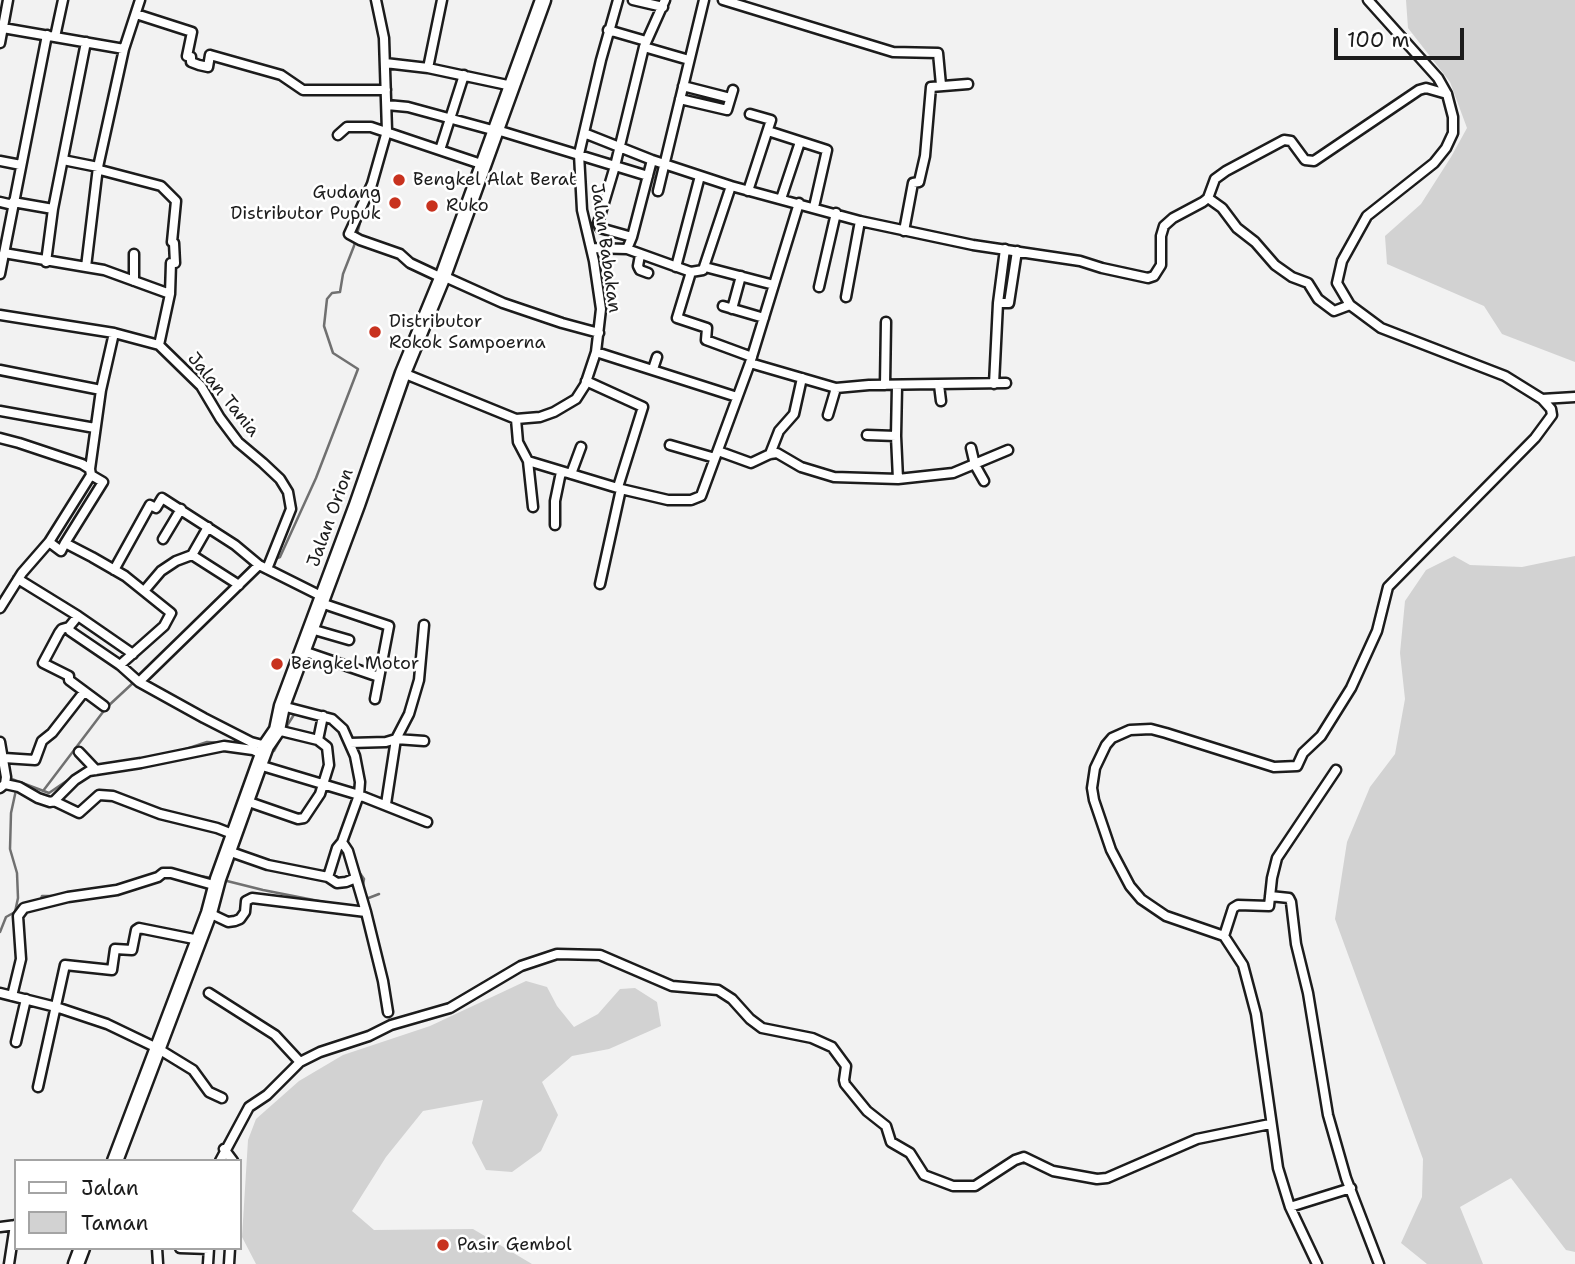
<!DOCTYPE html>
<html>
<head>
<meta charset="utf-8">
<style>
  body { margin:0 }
  #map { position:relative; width:1575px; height:1264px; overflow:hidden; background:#f2f2f2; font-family:"Shantell Sans",sans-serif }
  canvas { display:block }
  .legend { position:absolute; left:14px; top:1159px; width:228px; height:91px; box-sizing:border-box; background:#fff; border:2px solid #a4a4a4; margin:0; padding:9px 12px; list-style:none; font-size:21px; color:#1c1c1c }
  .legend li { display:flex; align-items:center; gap:14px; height:35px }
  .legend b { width:35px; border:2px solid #a4a4a4 }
  .scale { position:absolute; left:1334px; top:28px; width:130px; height:32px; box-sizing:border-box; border:4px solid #1c1c1c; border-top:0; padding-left:9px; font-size:21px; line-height:24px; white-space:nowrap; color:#1c1c1c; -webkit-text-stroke:5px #fff; paint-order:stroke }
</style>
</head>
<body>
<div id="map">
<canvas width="1575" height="1264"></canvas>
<ul class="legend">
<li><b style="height:9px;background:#fff"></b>Jalan</li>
<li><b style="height:19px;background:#d2d2d2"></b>Taman</li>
</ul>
<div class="scale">100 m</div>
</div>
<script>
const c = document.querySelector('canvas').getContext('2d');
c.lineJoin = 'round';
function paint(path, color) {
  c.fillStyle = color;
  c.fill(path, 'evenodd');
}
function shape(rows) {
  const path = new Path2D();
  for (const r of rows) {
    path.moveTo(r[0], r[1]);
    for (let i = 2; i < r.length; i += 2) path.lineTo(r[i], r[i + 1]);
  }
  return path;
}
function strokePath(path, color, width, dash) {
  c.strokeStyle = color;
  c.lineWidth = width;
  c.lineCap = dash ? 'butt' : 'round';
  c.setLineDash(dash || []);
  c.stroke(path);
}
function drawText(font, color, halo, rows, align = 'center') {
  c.font = font + ' "Shantell Sans",sans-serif';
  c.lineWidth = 5;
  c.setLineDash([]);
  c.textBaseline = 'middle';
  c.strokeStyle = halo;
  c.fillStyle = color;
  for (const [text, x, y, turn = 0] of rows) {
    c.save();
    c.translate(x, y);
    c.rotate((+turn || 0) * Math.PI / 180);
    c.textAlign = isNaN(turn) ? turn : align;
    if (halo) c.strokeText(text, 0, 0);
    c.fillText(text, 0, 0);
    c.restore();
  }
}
paint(shape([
  [1406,0,1575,0,1575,362,1502,334,1484,306,1387,264,1385,236,1421,204,1451,157,1467,128,1450,82,1408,28],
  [1454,556,1470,565,1522,567,1575,556,1575,1252,1566,1250,1511,1178,1460,1207,1483,1264,1427,1264,1401,1243,1422,1197,1423,1159,1335,919,1347,842,1370,787,1395,754,1405,699,1400,653,1405,601,1426,570],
  [526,981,547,987,557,1006,574,1027,598,1014,620,989,635,988,657,1002,661,1026,609,1049,572,1056,542,1082,558,1115,541,1151,512,1172,486,1170,472,1143,483,1100,423,1111,386,1157,352,1211,374,1230,473,1229,532,1264,256,1264,242,1237,248,1140,256,1119,299,1081,343,1055,430,1026]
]), '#d2d2d2');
strokePath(shape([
  [380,0,383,17],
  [389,80,390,104],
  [380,169,389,139],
  [275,559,280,557,316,478,358,369,333,353,324,326,327,299,332,293,340,292,343,274,354,246,362,215],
  [236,581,253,563],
  [285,729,295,713],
  [268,750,274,751,283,734],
  [180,751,207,742,224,743],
  [9,778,49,793,81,771],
  [43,791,106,708,134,682],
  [357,869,364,879,362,891],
  [192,875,213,878],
  [223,880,263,890,339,905],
  [366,899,379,894],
  [40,902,42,896,60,896],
  [0,932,6,917,15,912,18,898,17,873,10,849,11,813,16,790]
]), '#707070', 2.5);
const street = shape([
  [376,0,384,38,387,131,372,184,349,234,360,240,400,254,410,263,442,278],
  [633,0,663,7],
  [723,0,893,52,938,53,941,85],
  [136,14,192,32,187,56,191,57,191,62,199,65,208,67,210,55,281,75,303,90,386,90],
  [3,28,124,49],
  [608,30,646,41],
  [55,37,63,0],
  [0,43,8,0],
  [644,47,689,60],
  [385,63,428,68,512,86],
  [428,68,442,0],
  [683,86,730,98],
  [680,99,727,110,733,90],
  [387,105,408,107,496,131],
  [497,130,648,176],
  [768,131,827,150,814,207],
  [584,133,652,160,731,186,860,221,973,245,1080,261,1102,268,1148,278,1154,276,1161,265,1161,236,1164,226,1173,218,1203,202,1208,198,1215,179,1226,171,1284,140,1291,141,1305,160,1314,161,1419,90,1426,88,1447,94],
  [338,135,347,127,371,127,484,165],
  [440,150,464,75],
  [63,160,98,167,100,170,161,186,176,201,172,242,174,243,175,263,171,263,170,294,159,345],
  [0,161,21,165],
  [658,191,704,0],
  [748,191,771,120,750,114],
  [1208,198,1222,208,1237,228,1255,242,1275,265,1292,277,1308,283,1318,299,1334,311,1350,305],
  [781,199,799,145],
  [0,202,13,205],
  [13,202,53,209],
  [904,231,913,183,919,182,925,156,931,87,968,84],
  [632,237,600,228,598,223,615,166,644,47,665,0],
  [591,248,627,249,632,237,652,160],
  [627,249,691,272,703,270,731,186],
  [4,253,86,267,98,167,124,49,140,0],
  [134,254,134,281],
  [640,255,638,266,640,270,648,273],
  [46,262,53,209,86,42],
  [86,267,104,270,170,294],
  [676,267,700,176],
  [705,267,774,285],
  [691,272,677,318,707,328,706,340,752,357],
  [0,274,47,35],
  [443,276,503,303,562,323,599,333],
  [819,287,836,213],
  [846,297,860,221],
  [998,303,1005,249],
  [723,306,764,318],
  [732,309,741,276],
  [0,315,114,333,159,345,201,386,220,418,238,442,263,463,280,479,288,492,291,509,267,569],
  [596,352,737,397],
  [750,363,836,388,869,385,1006,383],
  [653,369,657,357],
  [0,370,101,390,114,333],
  [403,373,516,419,540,417,554,412,576,399,585,385,596,352,601,309,594,261,582,210,579,154,601,60,618,0],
  [586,381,643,407,618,487],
  [994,384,998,303,1009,303,1017,251],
  [885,385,886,322],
  [939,385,941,401],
  [897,386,896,436,898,479],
  [1542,399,1575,397],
  [0,411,95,428],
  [828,415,836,388],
  [516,419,518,442,528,461,621,489,668,500,691,500,701,496,750,363,799,203],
  [867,435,896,436],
  [0,438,19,443,82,464,90,469,91,475,103,482,65,543],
  [670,445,715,458],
  [971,448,975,465,984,481],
  [718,451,751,463,770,454,777,453,801,467,834,477,898,479,953,473,1008,450],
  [770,454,779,431,794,414,802,378],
  [528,461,533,507],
  [90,469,101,390],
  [571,474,581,447],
  [555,525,555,501,561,472],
  [163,539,181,509],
  [49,542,61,551,65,543,92,557,125,576,171,613,164,626,120,665],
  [192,555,239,585],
  [114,570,150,505,156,508,162,498,235,545,259,565,323,597],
  [18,579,78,616,133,654],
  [600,584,621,489],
  [144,591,161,571,176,561,192,555,208,527],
  [321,603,389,626,375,699],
  [0,608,22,573,49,542,91,475],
  [78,616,69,627,70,631,120,665,139,682,204,718,251,742,266,746],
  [69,627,62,629,59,633,43,663,69,676,69,680,104,706],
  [311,629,349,640],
  [303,651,379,677],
  [139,682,259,565],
  [282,706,332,719,343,729,355,756,360,782,359,795,342,842,337,848,328,877],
  [318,740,323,716],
  [0,742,6,777,5,784,0,788],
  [350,743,386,742,396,739,424,741],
  [79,752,96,770],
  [4,758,35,760,42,741,52,733,84,692],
  [259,765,359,795,427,822],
  [5,784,19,787,38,798,50,802,54,801,75,780,89,771,141,763,224,746,253,750,263,755],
  [54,801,79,813,99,795,113,796,160,814,217,828,235,835],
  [246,801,298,819,304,818,320,794,329,765,327,747,318,740,277,730],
  [386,804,396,739,409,714,419,680,424,625],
  [342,842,348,851,366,912,383,981,388,1012],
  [228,851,268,865,328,877,337,883,346,882,356,878],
  [1270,896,1289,898,1291,902,1296,944,1308,993,1328,1115,1346,1178,1379,1264],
  [209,913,228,922,235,921,240,919,245,912,246,901,252,898,366,912],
  [1224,936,1233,908,1238,905,1269,906,1272,878,1277,858,1336,770],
  [0,993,56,1007,107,1024,157,1048,193,1070,209,1092,222,1098],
  [209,993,275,1035,300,1062],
  [12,996,21,959,18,916,24,908,68,897,117,890,158,877,163,873,171,873,217,886],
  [16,1042,26,999],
  [38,1087,65,965,112,970,115,949,132,950,136,930,139,928,199,940],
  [224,1149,233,1161],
  [220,1161,249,1107,267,1095,300,1062,320,1052,369,1036,391,1025,450,1008,521,966,557,954,600,955,672,986,718,990,732,999,750,1019,762,1028,812,1038,832,1047,846,1066,844,1080,845,1084,867,1111,886,1126,891,1142,910,1153,924,1175,953,1186,975,1186,1015,1160,1024,1157,1053,1171,1097,1179,1107,1178,1197,1139,1270,1124],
  [1290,1207,1351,1188],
  [0,1227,16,1225],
  [157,1248,158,1264],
  [180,1248,209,1249],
  [9,1264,15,1225],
  [208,1264,209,1248],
  [229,1264,230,1248],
  [1317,1264,1290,1207,1278,1168,1256,1014,1243,965,1224,936,1166,916,1141,899,1130,886,1111,850,1094,800,1092,788,1095,768,1106,745,1112,738,1130,730,1151,729,1166,733,1274,767,1297,766,1303,753,1321,736,1351,688,1377,631,1388,587,1535,438,1552,415,1551,409,1542,399,1505,376,1381,328,1350,305,1337,283,1342,261,1367,216,1434,163,1446,148,1453,133,1453,117,1447,94,1438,78,1368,0]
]);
const highway = shape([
  [115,1161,209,913,218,879,259,765,266,746,277,730,282,706,357,505,403,373,443,276,543,0],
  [76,1264,82,1248]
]);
strokePath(street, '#1c1c1c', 13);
strokePath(highway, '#1c1c1c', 19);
strokePath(street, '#fff', 8);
strokePath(highway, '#fff', 14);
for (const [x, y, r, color] of [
  [399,180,7,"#c8321e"],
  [395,203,7,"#c8321e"],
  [432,206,7,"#c8321e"],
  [375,332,7,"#c8321e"],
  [277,664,7,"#c8321e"],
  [443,1245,7,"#c8321e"]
]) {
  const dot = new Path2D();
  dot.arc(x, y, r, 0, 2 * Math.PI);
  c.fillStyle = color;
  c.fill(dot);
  strokePath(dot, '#fff', 2.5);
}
drawText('18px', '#1c1c1c', '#fff', [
  ["Bengkel Alat Berat",413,180],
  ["Gudang",381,193,"right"],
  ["Distributor Pupuk",381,214,"right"],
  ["Ruko",446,206],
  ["Distributor",389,322],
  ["Rokok Sampoerna",389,343],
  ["Bengkel Motor",291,664],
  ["Pasir Gembol",457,1245]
], 'left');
drawText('18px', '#1c1c1c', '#fff', [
  ["Jalan Babakan",605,248,82],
  ["Jalan Tania",223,395,51],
  ["Jalan Orion",331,518,-70]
]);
</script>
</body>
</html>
